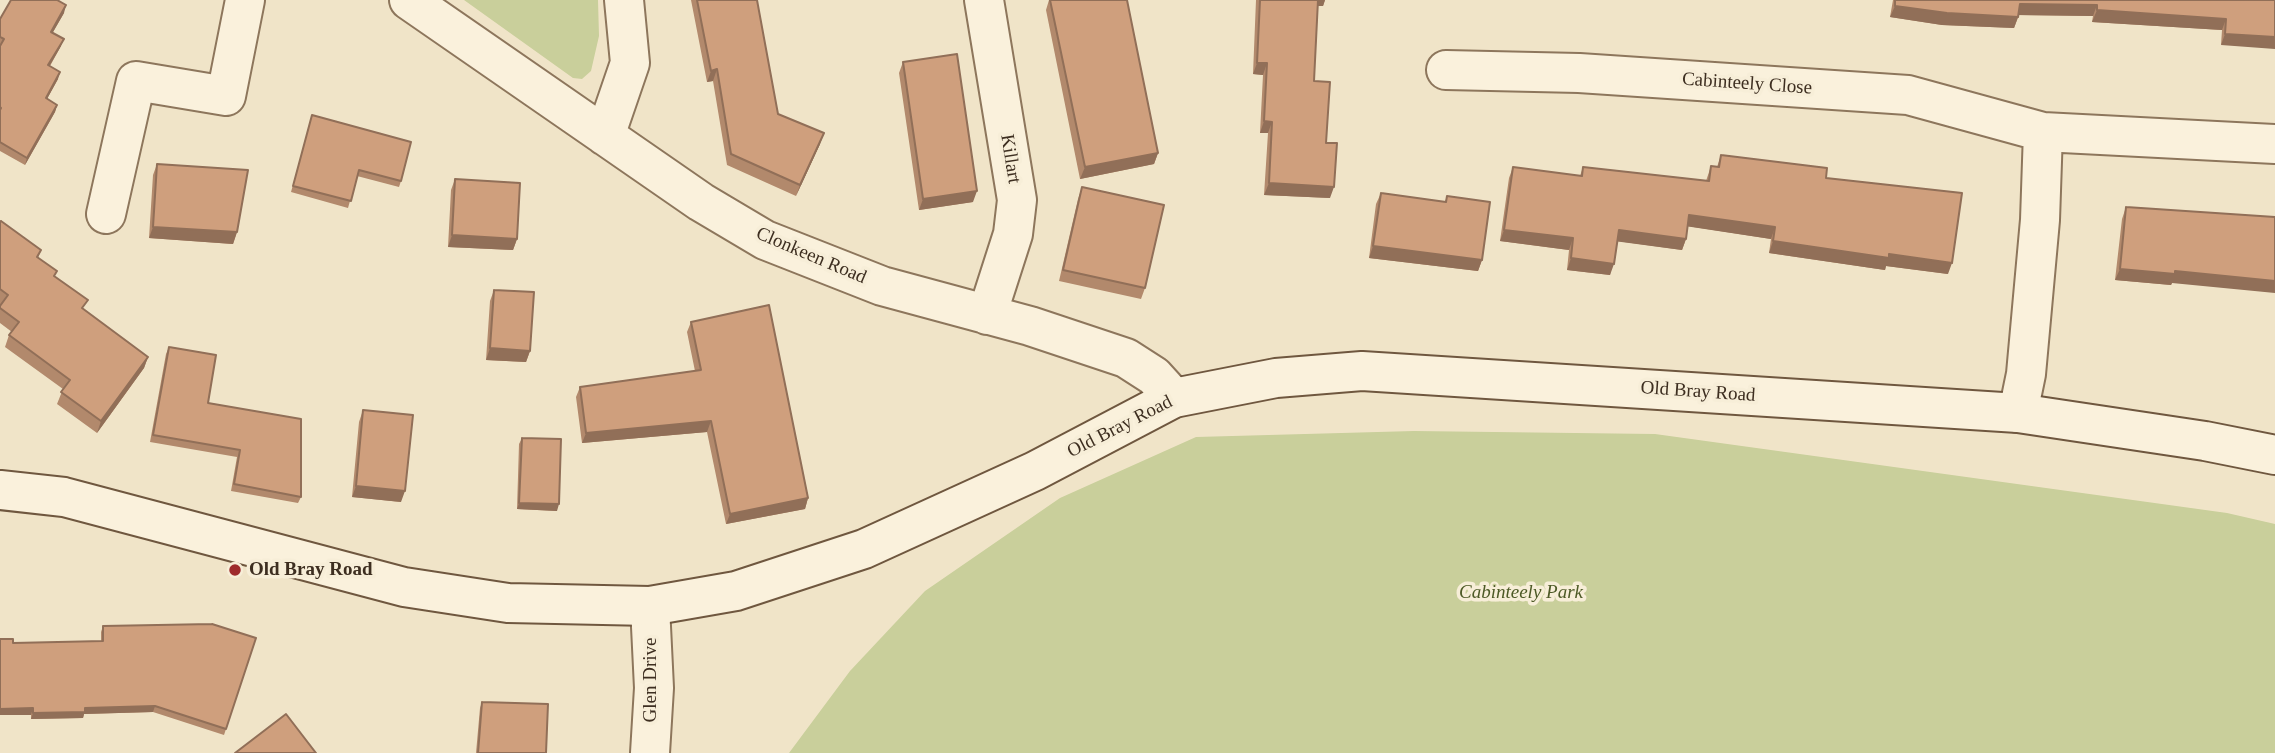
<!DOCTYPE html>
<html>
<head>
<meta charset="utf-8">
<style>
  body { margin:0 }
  canvas { display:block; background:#f0e4c8 }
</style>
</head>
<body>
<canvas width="2275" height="753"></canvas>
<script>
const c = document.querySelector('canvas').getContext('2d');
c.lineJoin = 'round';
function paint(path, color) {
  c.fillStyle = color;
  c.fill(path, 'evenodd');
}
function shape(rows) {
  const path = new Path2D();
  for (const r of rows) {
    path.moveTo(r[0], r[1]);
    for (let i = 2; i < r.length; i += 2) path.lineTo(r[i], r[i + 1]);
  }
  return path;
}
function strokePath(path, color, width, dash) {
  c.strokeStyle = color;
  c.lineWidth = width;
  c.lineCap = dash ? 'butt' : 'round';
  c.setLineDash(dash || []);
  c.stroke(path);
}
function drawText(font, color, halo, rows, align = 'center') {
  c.font = font + ' "Times New Roman",serif';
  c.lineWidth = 7;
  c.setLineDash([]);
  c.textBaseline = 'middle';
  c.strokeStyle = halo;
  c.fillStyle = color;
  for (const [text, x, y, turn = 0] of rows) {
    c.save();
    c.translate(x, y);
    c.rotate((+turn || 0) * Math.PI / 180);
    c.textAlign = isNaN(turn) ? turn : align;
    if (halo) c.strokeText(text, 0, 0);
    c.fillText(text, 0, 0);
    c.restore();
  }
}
paint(shape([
  [464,0,598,0,599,36,591,71,582,79,573,78],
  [1414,431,1655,434,2227,513,2275,524,2275,753,789,753,850,671,925,591,1060,498,1196,437]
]), '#c9cf9b');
const street = shape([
  [409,0,701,202,765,240,882,286,1030,326,1126,358,1154,376,1174,398],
  [984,0,1017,200,1013,234,987,315],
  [1446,70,1579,73,1908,95,2043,132,2275,144],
  [605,136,630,63,624,0],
  [106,214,136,81,226,96,245,0],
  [2018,413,2026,374,2040,220,2043,132],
  [650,753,654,688,650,606]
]);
const secondary = shape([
  [0,490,64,497,404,587,508,603,650,606,736,591,864,549,1035,471,1174,398,1276,378,1362,371,2018,413,2205,441,2275,455]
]);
strokePath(street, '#8d765c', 42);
strokePath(secondary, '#6f573f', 42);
strokePath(street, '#faf1dc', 38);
strokePath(secondary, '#faf1dc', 38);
paint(shape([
  [691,0,757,0,778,114,820,144,796,196,727,165,713,81,707,82],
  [1049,0,1127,0,1158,153,1154,164,1080,179,1046,10],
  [1256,0,1325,0,1323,6,1318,6,1314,81,1326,143,1330,198,1264,195,1268,133,1260,133,1263,75,1253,74],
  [1893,0,2275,0,2221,45,2222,30,2092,22,2093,16,2019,15,2014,28,1942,25,1890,17],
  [64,13,53,32,61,46,50,66,58,79,47,99,57,105,55,112,25,165,0,151,0,19],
  [903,62,973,202,919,210,899,73],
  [312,115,401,181,399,187,357,176,348,208,291,192],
  [1721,155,1826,178,1948,274,1886,266,1885,270,1769,253,1771,239,1687,226,1686,239,1682,250,1617,241,1610,275,1567,270,1569,250,1500,241,1509,178,1513,167,1580,176,1583,167,1706,181,1711,166,1717,167],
  [157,164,237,232,233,244,149,238,153,175],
  [455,179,517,239,513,250,448,247,451,190],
  [1082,187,1145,288,1141,299,1059,281,1078,199],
  [1381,193,1445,202,1447,196,1482,260,1478,271,1369,258,1376,204],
  [2126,207,2172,283,2171,285,2115,280,2122,219],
  [0,222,41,250,38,258,84,310,148,357,144,368,97,433,57,404,63,389,5,347,9,335,12,332,0,323,0,306,1,305,0,304],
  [494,290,530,351,526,362,486,360,490,301],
  [691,322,808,498,805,509,726,524,707,432,582,443,576,397,580,387,695,371,687,332],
  [169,347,208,403,301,497,298,503,231,491,237,457,150,442,166,354],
  [363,410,401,502,352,497,359,422],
  [522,438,557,511,517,509,519,444],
  [103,626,256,638,224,735,153,712,84,714,83,718,31,719,31,715,0,715,0,639,13,643,101,641,101,632],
  [482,702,546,753,476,753,480,708]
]), '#b2896c');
paint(shape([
  [1317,0,1325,0,1323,6,1315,6],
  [2020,4,2097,5,2093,16,2015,15],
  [66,5,64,13,49,39,51,32],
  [1895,6,2018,17,2014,28,1942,25,1890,17],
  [2097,10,2226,19,2222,30,2092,22],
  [2225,34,2275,37,2275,49,2221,45],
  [64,39,61,46,46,72,48,65],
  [1257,63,1267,63,1263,75,1253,74],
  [717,69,713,81,707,82,711,71],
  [60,72,58,79,43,106,46,98],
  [57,105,55,112,25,165,27,158],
  [1264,121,1272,122,1268,133,1260,133],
  [824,133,820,144,796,196,800,185],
  [1158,153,1154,164,1080,179,1085,167],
  [1269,183,1334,187,1330,198,1264,195],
  [977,191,973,202,919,210,923,199],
  [1689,215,1775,227,1771,239,1685,226],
  [153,227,237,232,233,244,149,238],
  [1504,230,1573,238,1569,250,1500,241],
  [1619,230,1686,239,1682,250,1614,241],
  [452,235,517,239,513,250,448,247],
  [1773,241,1889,254,1952,263,1948,274,1886,266,1885,270,1769,253],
  [1373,246,1482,260,1478,271,1369,258],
  [1571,258,1614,264,1610,275,1567,270],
  [2120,269,2175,271,2275,281,2275,293,2172,283,2171,285,2115,280],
  [490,348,530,351,526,362,486,360],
  [148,357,144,368,97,433,101,421],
  [711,421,707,432,582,443,586,433],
  [356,486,405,491,401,502,352,497],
  [808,498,805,509,726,524,730,514],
  [519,503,559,504,557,511,517,509],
  [155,706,153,712,84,714,83,718,31,719,33,713,85,708],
  [33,708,31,715,0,715,0,709]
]), '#916f58');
const building = shape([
  [11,0,57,0,66,5,51,32,64,39,48,65,60,72,46,98,57,105,27,158,0,142,0,110,1,108,0,107,0,46,4,39,0,37,0,19,11,0],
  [697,0,757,0,778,114,824,133,800,185,731,154,717,69,711,71,697,0],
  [1050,0,1127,0,1158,153,1085,167,1050,0],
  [1260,0,1318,0,1314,81,1330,82,1326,143,1337,143,1334,187,1269,183,1272,122,1264,121,1267,63,1257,63,1260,0],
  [1895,0,2275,0,2275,37,2225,34,2226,19,2097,10,2097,5,2020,4,2018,17,1947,13,1895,6,1895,0],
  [957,54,977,191,923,199,903,62,957,54],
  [312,115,411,142,401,181,359,170,351,201,293,186,312,115],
  [1721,155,1827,168,1826,178,1962,193,1952,263,1889,254,1889,258,1773,241,1775,227,1689,215,1686,239,1619,230,1614,264,1571,258,1573,238,1504,230,1513,167,1582,176,1583,167,1709,181,1711,166,1719,167,1721,155],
  [157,164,248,170,237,232,153,227,157,164],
  [455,179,520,183,517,239,452,235,455,179],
  [1082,187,1164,205,1145,288,1063,270,1082,187],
  [1381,193,1446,202,1447,196,1490,202,1482,260,1373,246,1381,193],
  [2126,207,2275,217,2275,281,2175,271,2175,274,2120,269,2126,207],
  [1,221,41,250,37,257,57,271,54,276,88,300,82,308,148,357,101,421,61,392,70,380,9,335,19,322,0,308,0,306,8,295,0,289,0,222,1,221],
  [494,290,534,292,530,351,490,348,494,290],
  [769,305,808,498,730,514,711,421,586,433,580,387,701,370,691,322,769,305],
  [169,347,216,355,208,403,301,419,301,497,234,484,240,450,153,435,169,347],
  [363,410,413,415,405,491,356,486,363,410],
  [522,438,561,439,559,504,519,503,522,438],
  [212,624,256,638,226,729,155,706,85,708,85,712,33,713,33,708,0,709,0,639,13,639,13,643,103,641,103,626,212,624],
  [482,702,548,704,546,753,478,753,482,702],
  [286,714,316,753,235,753,286,714]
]);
paint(building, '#cf9f7d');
strokePath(building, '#916f58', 2);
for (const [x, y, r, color] of [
  [235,570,7,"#9e2a2b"]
]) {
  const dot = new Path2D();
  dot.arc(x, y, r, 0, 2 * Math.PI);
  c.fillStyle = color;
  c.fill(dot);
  strokePath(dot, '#f7eed8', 2.5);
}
drawText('19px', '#3d2e20', '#f7eed8', [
  ["Cabinteely Close",1747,84,4],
  ["Killart",1010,159,81],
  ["Clonkeen Road",811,256,23],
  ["Old Bray Road",1698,392,4],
  ["Old Bray Road",1120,427,-27],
  ["Glen Drive",651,680,-90]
]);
drawText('bold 19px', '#3d2e20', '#f7eed8', [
  ["Old Bray Road",249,570]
], 'left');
drawText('italic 19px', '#4d5a26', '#f7eed8', [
  ["Cabinteely Park",1521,593]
]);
</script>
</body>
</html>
